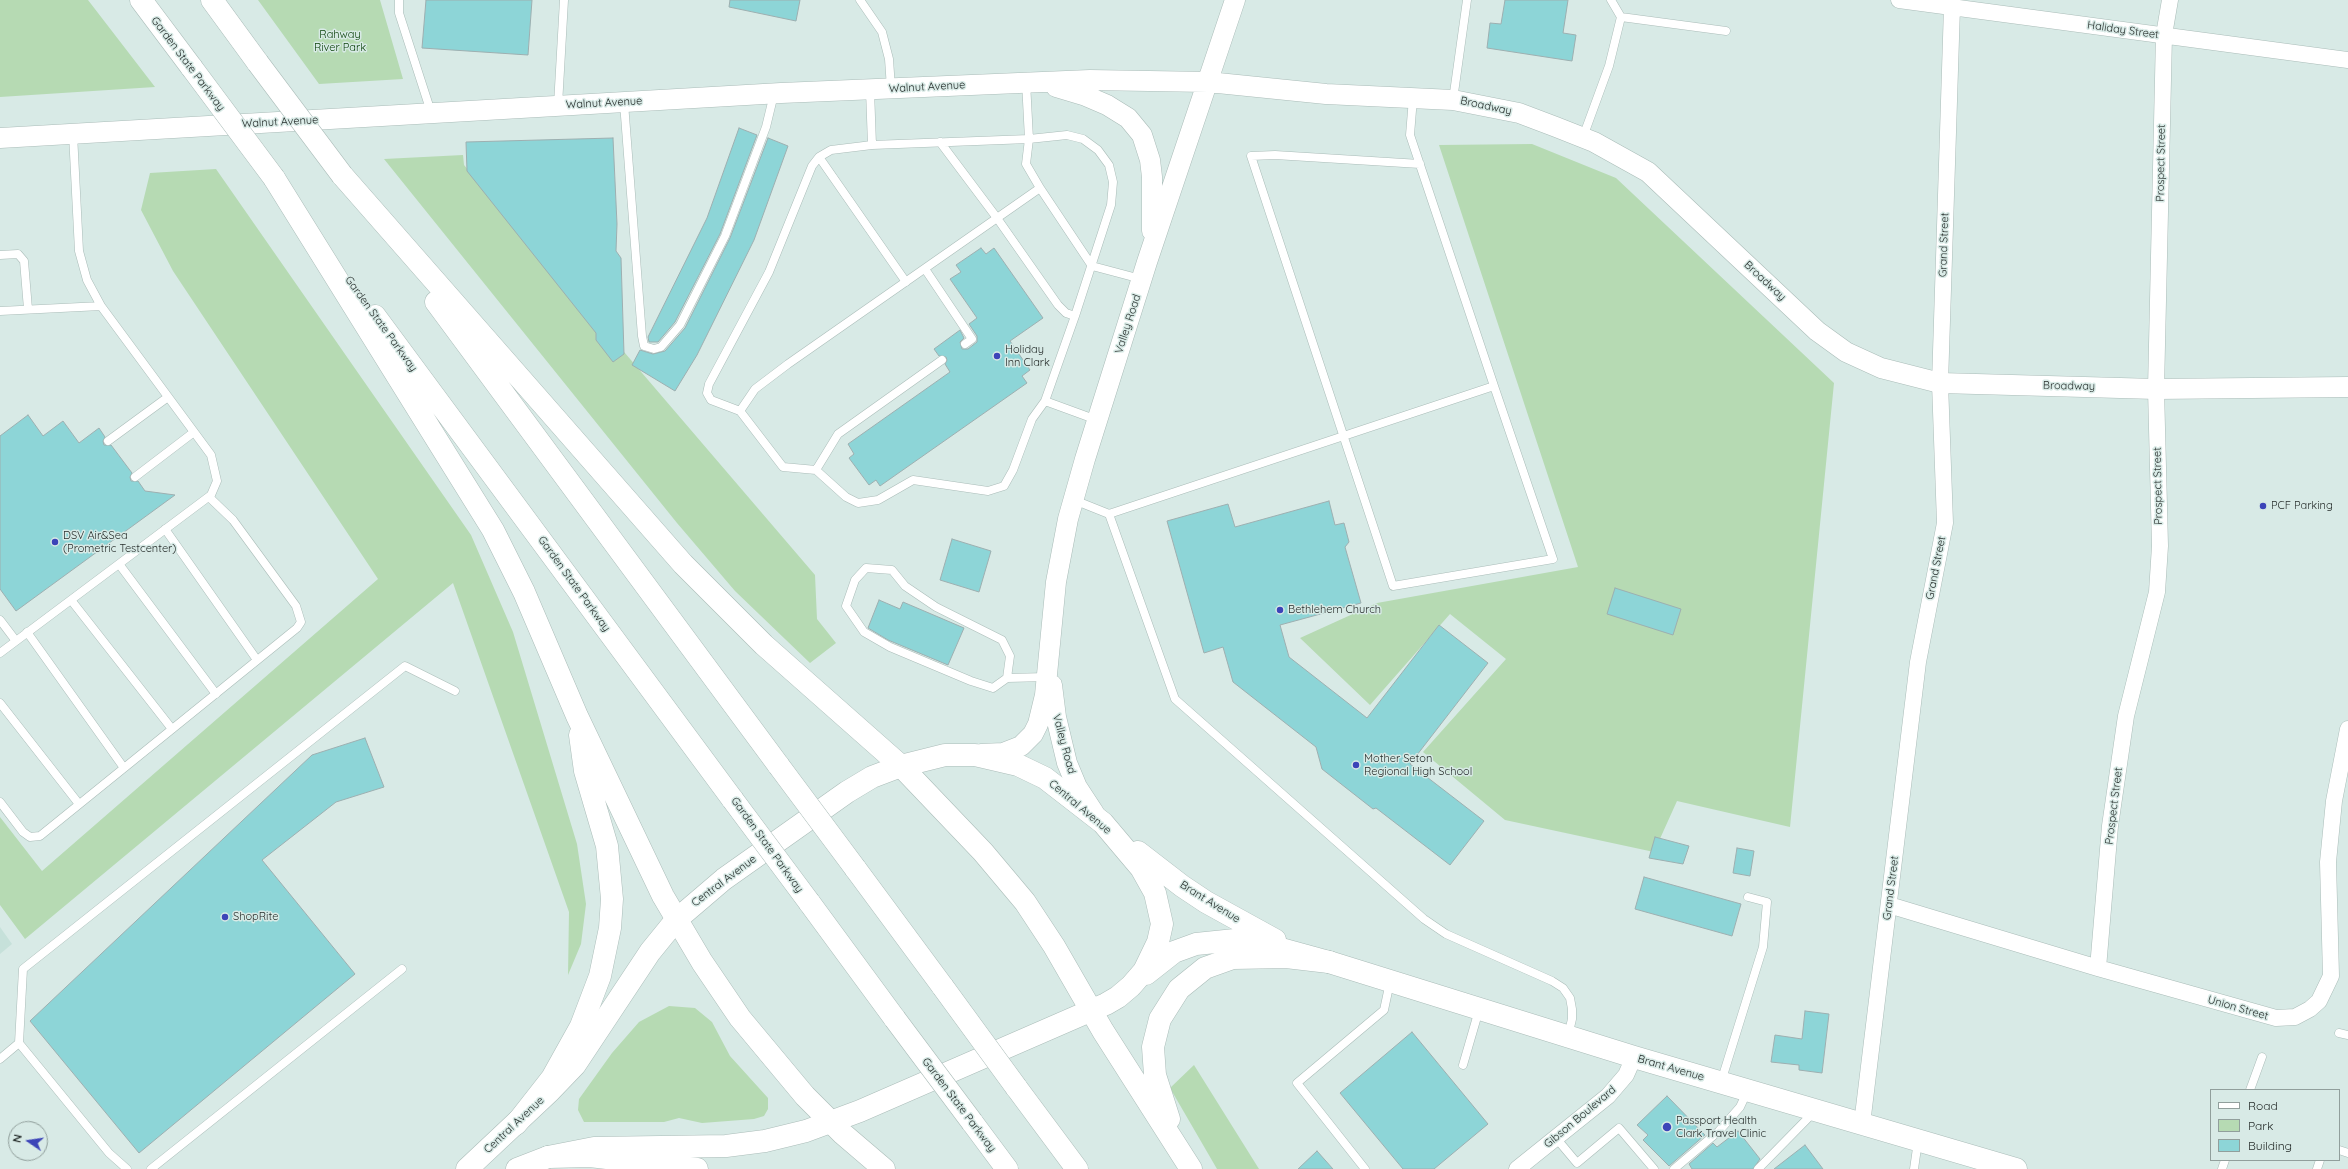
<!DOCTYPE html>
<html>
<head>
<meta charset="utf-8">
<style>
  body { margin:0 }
  #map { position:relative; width:2348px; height:1169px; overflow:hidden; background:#d8eae6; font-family:Quicksand,sans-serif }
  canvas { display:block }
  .legend { position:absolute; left:2210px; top:1089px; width:130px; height:72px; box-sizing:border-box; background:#d8eae6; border:1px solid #919f9c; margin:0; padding:5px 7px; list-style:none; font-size:12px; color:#272e2c }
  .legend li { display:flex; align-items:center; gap:8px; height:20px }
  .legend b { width:20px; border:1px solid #919f9c }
  .north { position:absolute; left:8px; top:1121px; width:40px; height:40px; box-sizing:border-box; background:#d8eae6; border:1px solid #919f9c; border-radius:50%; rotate:283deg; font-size:11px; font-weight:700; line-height:16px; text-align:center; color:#272e2c }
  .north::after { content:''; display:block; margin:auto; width:14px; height:18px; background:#3c44b8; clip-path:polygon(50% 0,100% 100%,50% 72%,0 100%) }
</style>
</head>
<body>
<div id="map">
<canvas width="2348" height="1169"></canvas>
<ul class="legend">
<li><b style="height:5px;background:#fff"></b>Road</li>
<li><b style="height:11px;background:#b6dab3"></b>Park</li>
<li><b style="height:11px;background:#8dd5d7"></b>Building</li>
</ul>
<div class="north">N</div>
</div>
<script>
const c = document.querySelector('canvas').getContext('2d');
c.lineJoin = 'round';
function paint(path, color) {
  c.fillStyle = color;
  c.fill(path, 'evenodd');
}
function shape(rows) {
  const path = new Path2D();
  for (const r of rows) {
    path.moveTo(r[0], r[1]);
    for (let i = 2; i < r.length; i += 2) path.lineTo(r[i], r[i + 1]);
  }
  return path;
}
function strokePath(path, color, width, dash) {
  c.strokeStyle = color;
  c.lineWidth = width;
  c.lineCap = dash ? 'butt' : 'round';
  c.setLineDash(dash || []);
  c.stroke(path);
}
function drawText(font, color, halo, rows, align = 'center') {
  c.font = font + ' Quicksand,sans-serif';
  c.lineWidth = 3;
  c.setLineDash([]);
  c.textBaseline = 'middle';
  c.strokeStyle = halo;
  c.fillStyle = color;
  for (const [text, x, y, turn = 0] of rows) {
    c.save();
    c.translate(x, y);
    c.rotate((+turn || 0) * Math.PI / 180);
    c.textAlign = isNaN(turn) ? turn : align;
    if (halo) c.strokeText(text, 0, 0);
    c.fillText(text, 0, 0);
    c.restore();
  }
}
paint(shape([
  [0,927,12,944,0,954]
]), '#c6e1da');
paint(shape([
  [0,0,88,0,155,87,0,97],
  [258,0,380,0,403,79,319,84],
  [1532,144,1616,178,1834,383,1790,827,1677,801,1654,852,1505,820,1423,752,1506,659,1450,614,1370,705,1300,638,1377,603,1578,567,1439,145],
  [463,155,464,165,815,575,817,619,836,643,810,663,735,591,677,523,384,159],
  [216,169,471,535,513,632,577,844,586,904,581,944,568,975,569,912,453,583,25,939,0,905,0,817,42,871,378,579,173,271,141,210,150,173],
  [669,1006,695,1008,712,1022,730,1056,768,1098,768,1109,764,1116,754,1119,702,1123,679,1118,664,1122,584,1122,578,1110,579,1099,612,1053,639,1022],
  [1194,1065,1259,1169,1217,1169,1170,1088]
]), '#b6dab3');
const building = shape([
  [426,0,532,0,528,55,422,48,426,0],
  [730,0,800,0,796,21,729,7,730,0],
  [1505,0,1568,0,1563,33,1576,35,1572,61,1487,48,1490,23,1501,24,1505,0],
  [739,128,757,135,720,234,675,322,658,342,649,342,648,337,707,218,739,128],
  [613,138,617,224,616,251,621,258,624,354,613,362,596,340,596,333,467,171,466,142,613,138],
  [768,138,788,146,754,240,697,355,675,391,632,365,640,350,653,354,665,351,685,328,730,238,768,138],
  [981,248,986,254,994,248,1043,318,1010,341,1030,370,1022,376,1027,383,880,486,876,480,869,485,849,458,854,454,848,444,950,372,945,364,947,360,946,357,939,356,934,349,960,330,964,338,960,342,962,349,968,349,977,342,977,336,969,324,977,318,950,279,961,272,956,265,981,248],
  [28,415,43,436,63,421,79,443,99,428,105,437,103,441,104,445,111,445,132,473,130,477,131,481,138,481,145,491,175,495,16,611,0,589,0,436,28,415],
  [1329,501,1335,525,1344,523,1349,542,1345,547,1361,603,1280,625,1289,657,1367,718,1439,625,1488,663,1410,764,1484,821,1450,865,1376,808,1373,809,1322,769,1316,747,1233,682,1223,647,1204,653,1167,521,1228,504,1235,527,1329,501],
  [952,539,991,551,979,592,940,580,952,539],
  [1615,588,1681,609,1673,635,1607,614,1615,588],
  [879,600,900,609,903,602,964,628,948,665,888,640,868,628,879,600],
  [365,738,384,787,336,802,262,860,355,974,139,1153,30,1021,312,755,365,738],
  [1655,837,1689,846,1683,864,1649,858,1655,837],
  [1737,848,1754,851,1750,876,1733,873,1737,848],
  [1644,877,1741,904,1732,936,1635,909,1644,877],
  [1805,1011,1829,1014,1822,1073,1799,1070,1799,1065,1771,1062,1775,1035,1802,1039,1805,1011],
  [1412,1032,1488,1124,1434,1169,1403,1169,1340,1093,1412,1032],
  [1667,1096,1705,1135,1669,1166,1643,1140,1648,1135,1637,1125,1667,1096],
  [1738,1131,1760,1159,1753,1169,1692,1169,1689,1164,1713,1143,1717,1147,1738,1131],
  [1805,1145,1823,1169,1774,1169,1805,1145],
  [1317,1151,1333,1169,1298,1169,1317,1151]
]);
paint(building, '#8dd5d7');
strokePath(building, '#9dafb0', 1);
const service = shape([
  [399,0,399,13,431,112],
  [860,0,882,32,889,59,891,88],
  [1611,0,1621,17],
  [1026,82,1029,139,1026,164,1040,188,1092,266,1141,279],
  [1453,100,1467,0],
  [624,103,642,336,644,346,654,349,661,347,680,325,725,236,766,127,774,94],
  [558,105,564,0],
  [1583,137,1609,66,1621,17,1726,31],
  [940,142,997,218,1058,305,1066,313,1075,316,1045,401],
  [872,145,1029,139,1067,135,1083,139,1098,150,1109,165,1113,182,1111,205,1075,316],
  [819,157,906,282],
  [1420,164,1275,155,1251,156,1393,586,1553,559,1494,386],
  [1040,188,788,364,755,389,740,411,783,467,816,470,846,497,858,503,878,500,913,480,988,491,1004,486,1013,470,1032,419,1045,401,1097,420],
  [0,255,18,254,24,261,28,309],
  [925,269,972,339,965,344],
  [0,311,101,306],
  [740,411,711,400,707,393,709,384,769,272,812,166,819,157,831,150,872,145,870,90],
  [108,441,168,397],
  [816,470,838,434,942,360],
  [135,477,194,432],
  [1074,500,1109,514,1175,699,1424,919,1446,934,1552,981,1563,988,1570,998,1572,1009,1572,1019,1568,1036],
  [1109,514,1494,386,1410,135,1413,98],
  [165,529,257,660],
  [119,564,216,694],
  [71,600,172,729],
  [0,620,16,641],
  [27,632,124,768],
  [0,653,211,495,217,481,211,455,101,306,87,280,79,251,73,134],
  [1007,678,993,688,971,681,890,647,864,632,846,606,855,580,866,568,892,570,905,586,936,607,1002,640,1010,656,1007,678,1047,677],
  [0,703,79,804],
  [0,802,23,832,30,837,40,836,297,628,301,622,296,606,233,520,209,497],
  [2339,1033,2348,1035],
  [19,1043,23,969,405,666,455,691],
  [0,1059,19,1043,109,1153,127,1169],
  [1463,1065,1479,1010],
  [1721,1082,1763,947,1767,902,1748,897],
  [2250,1090,2262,1057],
  [1556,1138,1577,1163,1619,1128,1654,1169],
  [2339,1150,2348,1153],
  [151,1169,402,969],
  [1365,1169,1297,1083,1384,1010,1390,982],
  [1674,1169,1719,1131,1740,1107,1748,1090],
  [1758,1169,1814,1112],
  [1914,1169,1918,1141],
  [2222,1169,2225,1160],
  [2317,1169,2320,1160]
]);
const minor = shape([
  [1899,0,2348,60],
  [1889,905,2098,968,2276,1018,2295,1017,2310,1009,2319,1001,2331,976,2328,862,2334,801,2348,729],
  [2098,968,2110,826,2126,716,2157,592,2160,546,2156,389,2164,35,2170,0],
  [1862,1124,1918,662,1945,523,1940,383,1952,7],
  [1517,1169,1608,1096,1626,1075,1634,1057]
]);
const tertiary = shape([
  [1056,87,1086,96,1107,105,1128,118,1142,135,1150,160,1152,177,1152,231],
  [0,138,781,93,1090,80,1208,82,1326,94,1453,100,1519,113,1556,127,1594,142,1648,172,1817,331,1846,352,1881,368,1940,383,2156,389,2348,387],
  [1052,685,1056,717,1067,763,1077,787,1094,813],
  [981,754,1003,753,1021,746,1033,734,1038,724,1045,695,1056,582,1068,519,1085,459,1147,262,1235,0]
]);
const secondary = shape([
  [1138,852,1182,886,1206,902,1275,940],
  [1146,974,1174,952,1196,944,1235,940,1267,945,1329,962,1634,1057,2016,1169],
  [467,1169,550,1091,575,1065,650,952,676,920,724,879,847,792,872,777,901,766,945,755,975,755,1018,765,1045,778,1103,823,1141,868,1155,893,1162,924,1158,942,1144,971,1131,986,1118,997,1106,1004,860,1111,806,1131,765,1141,726,1146,594,1148,548,1157,517,1169]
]);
const motorway = shape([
  [141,0,192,68],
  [212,0,258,63],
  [342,175,683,564,764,645,901,766,983,852,1025,902,1054,946,1103,1031,1191,1169],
  [274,178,493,530,524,592,577,716,663,896,702,962,740,1018,805,1096,843,1134,884,1169],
  [436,302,779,766],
  [375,316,733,800],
  [855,868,943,987],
  [809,902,895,1019],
  [1016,1087,1077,1169],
  [1169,1119,1155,1075,1153,1047,1160,1019,1179,989,1205,968,1233,958,1286,957,1329,962],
  [972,1122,1007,1169],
  [516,1124,552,1078,581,1026,600,976,610,928,612,899,607,846,585,771,580,735],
  [548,1157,590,1156,697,1169]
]);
strokePath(service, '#aabcb8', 9);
strokePath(minor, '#aabcb8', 17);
strokePath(tertiary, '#aabcb8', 21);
strokePath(secondary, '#aabcb8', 23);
strokePath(motorway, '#aabcb8', 23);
strokePath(service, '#fff', 8);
strokePath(minor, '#fff', 16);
strokePath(tertiary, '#fff', 20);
strokePath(secondary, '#fff', 22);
strokePath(motorway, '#fff', 22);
const motorwayBridge = shape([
  [258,63,342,175],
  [192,68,274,178],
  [779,766,855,868],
  [733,800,809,902],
  [943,987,1016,1087],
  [895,1019,972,1122]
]);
strokePath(motorwayBridge, '#aabcb8', 23, []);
strokePath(motorwayBridge, '#fff', 22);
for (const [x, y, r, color] of [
  [997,356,4,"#3c44b8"],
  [2263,506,4,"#3c44b8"],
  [55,542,4,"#3c44b8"],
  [1280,610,4,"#3c44b8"],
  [1356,765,4,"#3c44b8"],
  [225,917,4,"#3c44b8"],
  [1667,1127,5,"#3c44b8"]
]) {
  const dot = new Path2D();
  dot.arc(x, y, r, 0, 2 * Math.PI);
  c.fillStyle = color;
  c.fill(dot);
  strokePath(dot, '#d8eae6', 1.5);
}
drawText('11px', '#272e2c', '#d8eae6', [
  ["Haliday Street",2123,30,8],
  ["Garden State Parkway",188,64,53],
  ["Walnut Avenue",927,87,-3],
  ["Walnut Avenue",604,103,-3],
  ["Broadway",1486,106,12],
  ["Walnut Avenue",280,122,-3],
  ["Prospect Street",2161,163,-89],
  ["Grand Street",1944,245,-88],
  ["Broadway",1765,281,43],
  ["Garden State Parkway",381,324,54],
  ["Valley Road",1128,324,-72],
  ["Broadway",2069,386,1],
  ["Prospect Street",2158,486,-91],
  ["Grand Street",1936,568,-79],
  ["Garden State Parkway",574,584,54],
  ["Valley Road",1064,744,75],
  ["Prospect Street",2114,806,-83],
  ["Central Avenue",1080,807,40],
  ["Garden State Parkway",767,845,54],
  ["Central Avenue",724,881,-37],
  ["Grand Street",1891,888,-83],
  ["Brant Avenue",1210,902,32],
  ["Union Street",2238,1008,16],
  ["Brant Avenue",1671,1068,16],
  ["Garden State Parkway",959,1105,53],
  ["Gibson Boulevard",1580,1117,-40],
  ["Central Avenue",514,1125,-43]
]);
drawText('11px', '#0c430b', '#d8eae6', [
  ["Rahway",340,35],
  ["River Park",340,48]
]);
drawText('11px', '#272e2c', '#d8eae6', [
  ["Holiday",1005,350],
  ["Inn Clark",1005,363],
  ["PCF Parking",2271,506],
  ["DSV Air&Sea",63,536],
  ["(Prometric Testcenter)",63,549],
  ["Bethlehem Church",1288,610],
  ["Mother Seton",1364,759],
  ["Regional High School",1364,772],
  ["ShopRite",233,917],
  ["Passport Health",1676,1121],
  ["Clark Travel Clinic",1676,1134]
], 'left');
</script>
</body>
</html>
